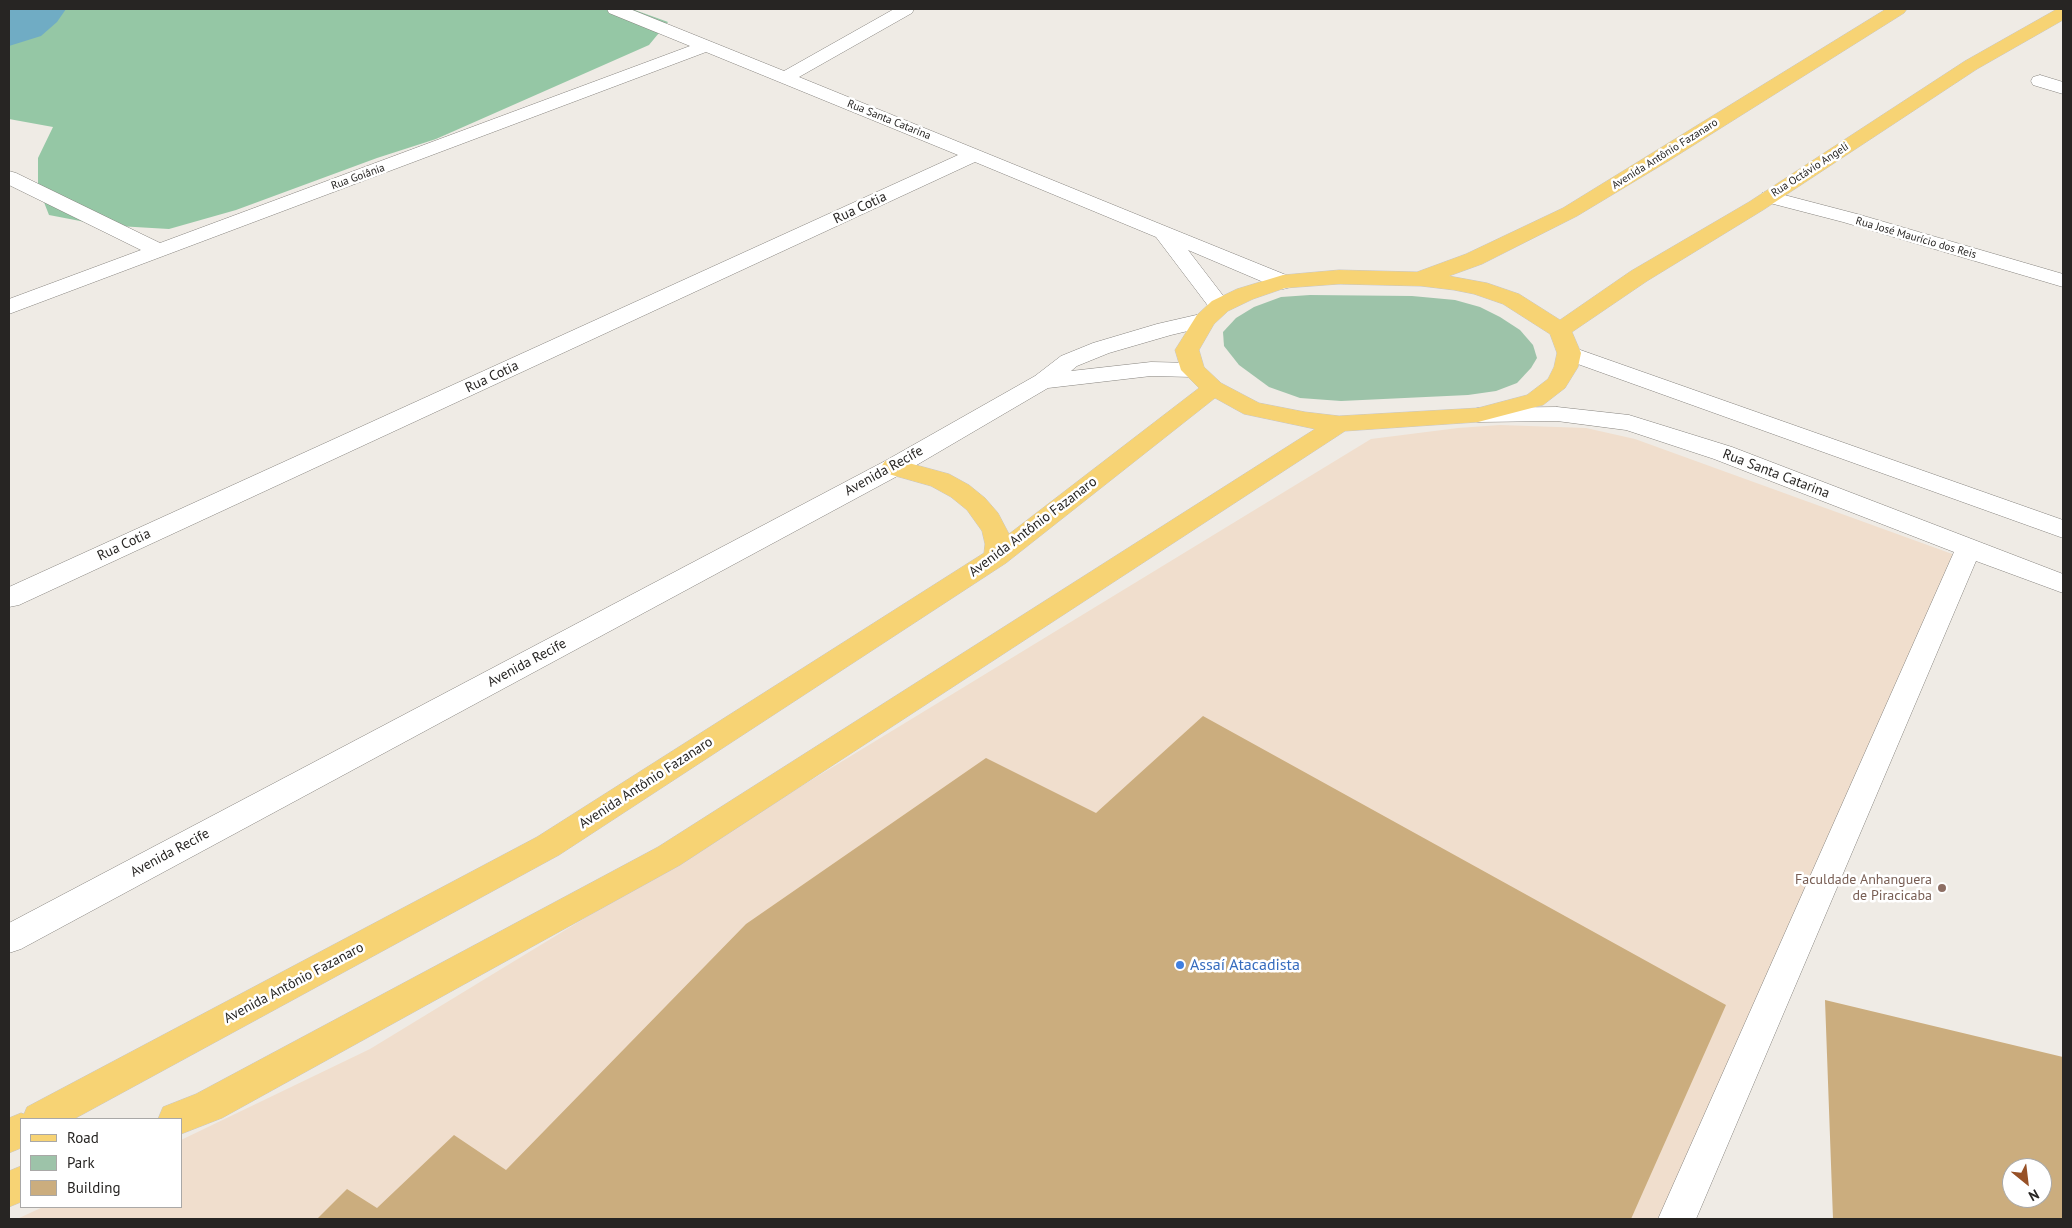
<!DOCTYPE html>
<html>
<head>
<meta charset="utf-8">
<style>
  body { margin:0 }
  #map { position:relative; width:2072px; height:1228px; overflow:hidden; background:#efebe5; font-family:"PT Sans",sans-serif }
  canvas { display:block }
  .frame { position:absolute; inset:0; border:10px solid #272523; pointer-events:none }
  .legend { position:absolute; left:20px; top:1118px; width:162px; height:90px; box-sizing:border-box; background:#fff; border:1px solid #a9a8a7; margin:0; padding:6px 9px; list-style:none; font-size:15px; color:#272523 }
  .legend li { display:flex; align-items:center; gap:10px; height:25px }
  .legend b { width:25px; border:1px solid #a9a8a7 }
  .north { position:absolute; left:2002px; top:1158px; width:50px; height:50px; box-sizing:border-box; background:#fff; border:1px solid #a9a8a7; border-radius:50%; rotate:151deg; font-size:14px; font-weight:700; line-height:20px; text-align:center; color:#272523 }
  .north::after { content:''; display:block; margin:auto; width:18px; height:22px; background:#975127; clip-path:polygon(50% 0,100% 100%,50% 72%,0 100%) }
</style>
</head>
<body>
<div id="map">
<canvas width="2072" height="1228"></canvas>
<div class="frame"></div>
<ul class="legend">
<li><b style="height:6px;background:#f7d374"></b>Road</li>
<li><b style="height:14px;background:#9dc3a9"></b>Park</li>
<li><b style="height:14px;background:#cbad7e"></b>Building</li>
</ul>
<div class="north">N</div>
</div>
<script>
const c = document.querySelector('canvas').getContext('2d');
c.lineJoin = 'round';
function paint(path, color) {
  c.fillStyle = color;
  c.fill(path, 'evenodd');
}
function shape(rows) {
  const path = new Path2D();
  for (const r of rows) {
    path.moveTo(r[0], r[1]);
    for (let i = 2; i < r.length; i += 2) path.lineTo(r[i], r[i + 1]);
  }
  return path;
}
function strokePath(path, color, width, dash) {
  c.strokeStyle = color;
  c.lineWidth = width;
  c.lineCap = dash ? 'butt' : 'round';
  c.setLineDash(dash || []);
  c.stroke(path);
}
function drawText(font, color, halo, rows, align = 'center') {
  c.font = font + ' "PT Sans",sans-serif';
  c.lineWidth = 5;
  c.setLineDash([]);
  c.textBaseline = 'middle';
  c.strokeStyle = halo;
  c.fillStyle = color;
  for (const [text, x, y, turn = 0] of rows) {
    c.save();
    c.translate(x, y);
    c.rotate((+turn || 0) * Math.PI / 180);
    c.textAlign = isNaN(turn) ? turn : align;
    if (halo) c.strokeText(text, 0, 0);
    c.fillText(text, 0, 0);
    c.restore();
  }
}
paint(shape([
  [1500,425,1586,428,1635,439,1955,555,1660,1219,17,1219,43,1207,181,1207,181,1140,370,1049,1371,439,1458,428]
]), '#f0decd');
paint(shape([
  [1310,295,1412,296,1455,300,1480,307,1500,317,1520,330,1533,345,1537,358,1531,368,1517,383,1496,391,1468,395,1341,401,1300,398,1269,387,1239,365,1224,346,1223,332,1236,318,1254,307,1281,297]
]), '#9dc3a9');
paint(shape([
  [9,9,632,9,668,22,649,45,436,139,377,158,236,210,169,229,101,225,49,215,38,187,38,158,53,127,9,119]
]), '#95c7a5');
paint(shape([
  [9,9,66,9,57,22,41,36,9,46,9,9]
]), '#70acc4');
paint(shape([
  [1203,716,1726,1005,1631,1219,317,1219,347,1189,377,1208,454,1135,506,1170,746,924,986,758,1096,813],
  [1825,1000,2063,1057,2063,1219,1833,1219],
  [2012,1168,2042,1168,2042,1198,2012,1198]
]), '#cbad7e');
const minor = shape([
  [607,9,630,9,784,71,894,9,914,9,912,13,799,77,1170,228,1291,277,1294,282,1291,287,1283,289,1275,287,1188,250,1231,306,1228,311,1220,313,1212,311,1156,237,975,162,19,605,9,607,9,587,958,155,706,52,9,314,9,299,141,250,9,185,9,171,16,173,160,243,690,46,609,13,607,9],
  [2040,75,2063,82,2063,94,2033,85,2031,81,2033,77,2040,75],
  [1769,191,1857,214,2063,274,2063,287,1843,222,1762,201,1759,197,1762,193,1769,191],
  [1205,313,1213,315,1216,320,1213,325,1171,335,1109,353,1077,366,1071,371,1151,362,1193,363,1201,365,1205,370,1201,375,1193,377,1151,376,1048,388,903,473,21,949,9,953,9,923,885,461,1035,376,1061,356,1093,343,1157,324,1205,313],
  [1569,346,2063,520,2063,538,1561,358,1557,353,1561,348,1569,346],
  [1557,407,1629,415,1732,447,2063,574,2063,593,1976,561,1696,1219,1658,1219,1954,552,1714,459,1626,430,1557,421,1478,422,1469,420,1466,415,1469,410,1478,408,1557,407]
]);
const major = shape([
  [1886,9,1907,9,1904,13,1670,160,1577,216,1482,264,1449,276,1487,283,1519,294,1560,320,1631,271,1749,202,1965,61,2057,9,2063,9,2063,20,1977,69,1763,210,1647,281,1572,332,1581,353,1578,367,1565,388,1543,405,1478,422,1345,431,680,865,222,1118,181,1134,181,1119,158,1119,163,1107,196,1094,658,847,1315,429,1244,414,1215,398,1006,563,559,855,74,1119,21,1119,21,1148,9,1153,9,1118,21,1113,24,1114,27,1107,537,837,984,553,985,544,982,531,967,510,951,497,931,486,885,473,881,467,885,461,894,459,949,474,969,485,985,498,998,513,1009,534,1199,388,1181,370,1175,350,1197,315,1212,301,1237,289,1283,275,1339,270,1417,272,1466,254,1563,208,1886,9],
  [1339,284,1421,286,1454,290,1474,294,1503,304,1550,334,1557,353,1554,367,1548,379,1527,395,1478,408,1339,416,1305,412,1259,403,1221,383,1204,367,1199,350,1214,324,1228,311,1253,299,1285,288,1339,284],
  [21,1166,21,1202,9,1207,9,1171,21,1166]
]);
strokePath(minor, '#87847f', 1);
strokePath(major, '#c7c6c6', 1);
paint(minor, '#fff');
paint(major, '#f7d374');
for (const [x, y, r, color] of [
  [1942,888,5,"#8d6e63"],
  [1180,965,5,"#3f7fe0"]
]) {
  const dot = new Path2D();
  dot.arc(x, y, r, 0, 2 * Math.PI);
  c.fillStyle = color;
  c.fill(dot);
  strokePath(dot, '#fff', 2);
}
drawText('11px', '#272523', '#fff', [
  ["Rua Santa Catarina",889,120,22],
  ["Avenida Antônio Fazanaro",1665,154,-32],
  ["Rua Octávio Angeli",1810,170,-33],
  ["Rua Goiânia",358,177,-20],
  ["Rua José Maurício dos Reis",1916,238,16]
]);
drawText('14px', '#272523', '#fff', [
  ["Rua Cotia",860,208,-25],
  ["Rua Cotia",492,377,-25],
  ["Avenida Recife",884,471,-29],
  ["Rua Santa Catarina",1776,474,21],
  ["Avenida Antônio Fazanaro",1033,527,-37],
  ["Rua Cotia",124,545,-25],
  ["Avenida Recife",527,663,-28],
  ["Avenida Antônio Fazanaro",646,783,-33],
  ["Avenida Recife",170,853,-28],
  ["Avenida Antônio Fazanaro",294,983,-28]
]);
drawText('14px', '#785e54', '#fff', [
  ["Faculdade Anhanguera",1932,880],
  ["de Piracicaba",1932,896]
], 'right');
drawText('16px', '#366cbe', '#fff', [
  ["Assaí Atacadista",1190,965]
], 'left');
</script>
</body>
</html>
